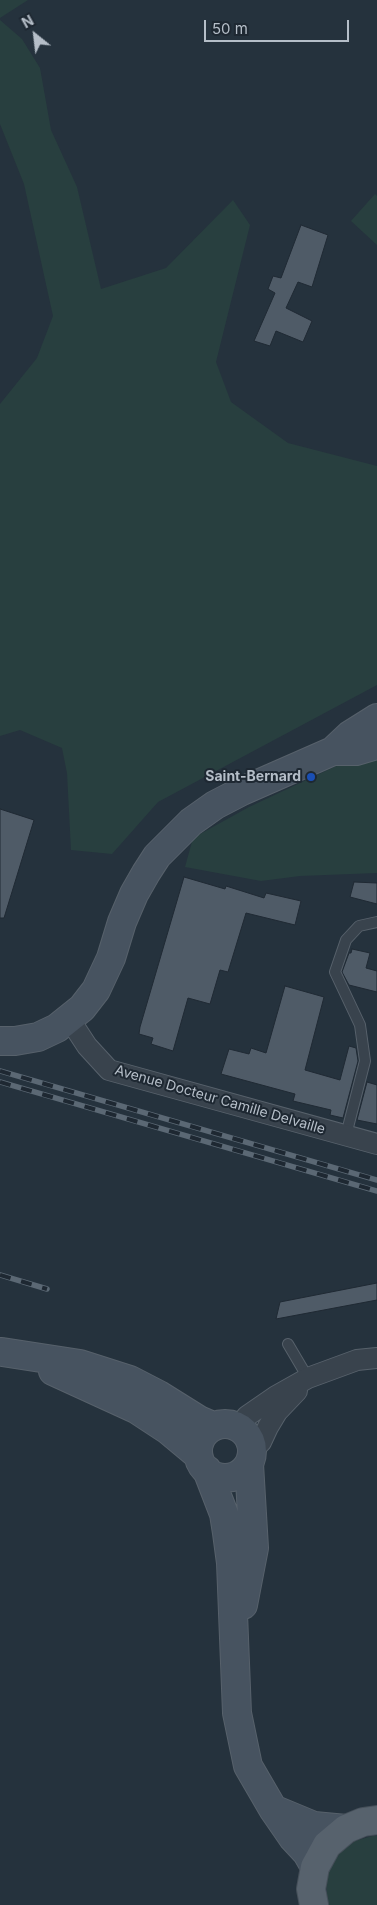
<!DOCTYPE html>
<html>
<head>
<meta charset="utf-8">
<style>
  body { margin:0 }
  #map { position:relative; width:377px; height:1905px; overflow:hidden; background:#25323d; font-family:Inter,sans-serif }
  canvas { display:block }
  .north { position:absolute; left:10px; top:10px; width:50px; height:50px; -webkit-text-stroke:4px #1e2832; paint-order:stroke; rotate:331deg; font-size:14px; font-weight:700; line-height:20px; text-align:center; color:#b5bec8 }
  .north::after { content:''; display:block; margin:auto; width:18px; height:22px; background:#b5bec8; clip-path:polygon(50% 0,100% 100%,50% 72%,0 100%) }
  .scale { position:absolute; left:204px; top:20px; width:145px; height:22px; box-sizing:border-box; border:2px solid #b5bec8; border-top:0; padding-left:6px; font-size:15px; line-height:18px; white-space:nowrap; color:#b5bec8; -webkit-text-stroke:4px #1e2832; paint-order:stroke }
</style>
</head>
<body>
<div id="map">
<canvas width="377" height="1905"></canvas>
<div class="north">N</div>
<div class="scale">50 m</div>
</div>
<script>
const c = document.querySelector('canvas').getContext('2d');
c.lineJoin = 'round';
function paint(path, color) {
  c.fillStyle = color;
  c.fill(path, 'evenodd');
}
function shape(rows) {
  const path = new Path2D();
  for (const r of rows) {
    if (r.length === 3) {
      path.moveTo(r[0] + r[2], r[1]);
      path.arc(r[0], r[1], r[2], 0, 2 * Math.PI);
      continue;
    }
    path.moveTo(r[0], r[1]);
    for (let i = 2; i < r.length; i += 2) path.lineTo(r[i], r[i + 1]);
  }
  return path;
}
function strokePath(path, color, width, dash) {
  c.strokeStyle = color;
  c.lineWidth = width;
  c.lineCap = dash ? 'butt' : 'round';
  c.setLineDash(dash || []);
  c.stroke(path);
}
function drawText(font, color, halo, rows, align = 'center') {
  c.font = font + ' Inter,sans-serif';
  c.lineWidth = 4;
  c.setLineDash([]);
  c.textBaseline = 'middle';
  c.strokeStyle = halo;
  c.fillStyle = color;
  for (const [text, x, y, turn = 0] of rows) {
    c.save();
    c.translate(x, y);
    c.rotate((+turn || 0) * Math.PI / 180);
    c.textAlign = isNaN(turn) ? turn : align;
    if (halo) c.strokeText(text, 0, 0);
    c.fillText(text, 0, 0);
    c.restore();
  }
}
paint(shape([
  [0,0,28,0,0,18],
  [0,20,22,39,40,68,51,130,77,187,101,289,166,268,233,200,250,225,216,362,231,402,288,443,377,466,377,685,158,802,112,854,71,850,67,773,62,748,20,730,0,736,0,404,37,358,53,316,24,184,0,124],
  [375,194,377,196,377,245,351,221],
  [377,752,377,873,300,876,261,881,185,867,193,838,249,807,349,760],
  [372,1836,377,1836,377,1905,328,1905,326,1883,331,1866,341,1852,355,1841]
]), '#283f3f');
const building = shape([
  [301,225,328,235,312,287,298,282,286,308,312,321,303,342,276,331,270,346,254,341,275,293,268,289,273,276,281,278,301,225],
  [0,809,34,820,4,918,0,918,0,809],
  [184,877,225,889,226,886,264,898,266,893,301,901,295,925,246,913,228,972,220,970,210,1004,188,998,173,1051,151,1044,153,1038,139,1034,140,1027,184,877],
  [354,882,377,883,377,904,350,897,354,882],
  [352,949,370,953,366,968,377,971,377,992,349,985,342,972,349,953,351,953,352,949],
  [285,986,324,997,305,1070,340,1080,349,1046,356,1048,358,1061,343,1118,330,1115,331,1110,293,1101,295,1094,221,1074,229,1049,249,1054,251,1048,266,1053,285,986],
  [367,1082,377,1085,377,1124,357,1120,367,1082],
  [377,1283,377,1300,276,1319,280,1302,377,1283]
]);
paint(building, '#4f5b67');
strokePath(building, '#202a34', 1);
const lane = shape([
  [346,1135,365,1061,360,1025,335,972,346,940,359,926,377,922],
  [288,1344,308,1378]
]);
const street = shape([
  [70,1020,87,1046,109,1070,377,1144],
  [238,1427,247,1416,276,1396,308,1378,357,1360,377,1358],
  [252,1451,261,1442,268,1427,277,1412,297,1391]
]);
const secondary = shape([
  [333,751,356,751,377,745],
  [0,1041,15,1041,38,1037,57,1028,82,1008,96,990,111,958,122,922,134,894,146,873,157,856,191,822,215,805,242,791,333,751,350,735,377,718],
  [2,1352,80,1364,130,1380,159,1395,199,1420,213,1426],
  [53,1371,136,1409,168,1430,198,1455],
  [225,1451,27],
  [207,1470,224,1514,227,1533,231,1563,237,1713,248,1766,273,1809,293,1838,307,1853,315,1867],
  [243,1605,254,1548,249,1464],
  [273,1809,314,1826,346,1829]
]);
const primary = shape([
  [314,1905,311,1889,315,1867,327,1845,346,1829,363,1822,377,1820]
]);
strokePath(lane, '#57616b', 12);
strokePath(street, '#57616b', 22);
strokePath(secondary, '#57616b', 30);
strokePath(primary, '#454f59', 30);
strokePath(lane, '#39434d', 10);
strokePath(street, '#39434d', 20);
strokePath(secondary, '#475360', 28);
strokePath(primary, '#57626d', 28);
const rail = shape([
  [0,1071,377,1180],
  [0,1082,377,1191],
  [0,1275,47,1289]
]);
strokePath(rail, '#5b6874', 5.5);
strokePath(rail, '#1e2832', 4, [11]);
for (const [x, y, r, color] of [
  [311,777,5,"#1a4fb4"]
]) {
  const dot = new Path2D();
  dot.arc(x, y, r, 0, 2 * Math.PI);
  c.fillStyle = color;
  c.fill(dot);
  strokePath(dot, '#1e2832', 2);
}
drawText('bold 14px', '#b5bec8', '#1e2832', [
  ["Saint-Bernard",301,777]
], 'right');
drawText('14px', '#b5bec8', '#1e2832', [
  ["Avenue Docteur Camille Delvaille",220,1100,16]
]);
</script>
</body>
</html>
